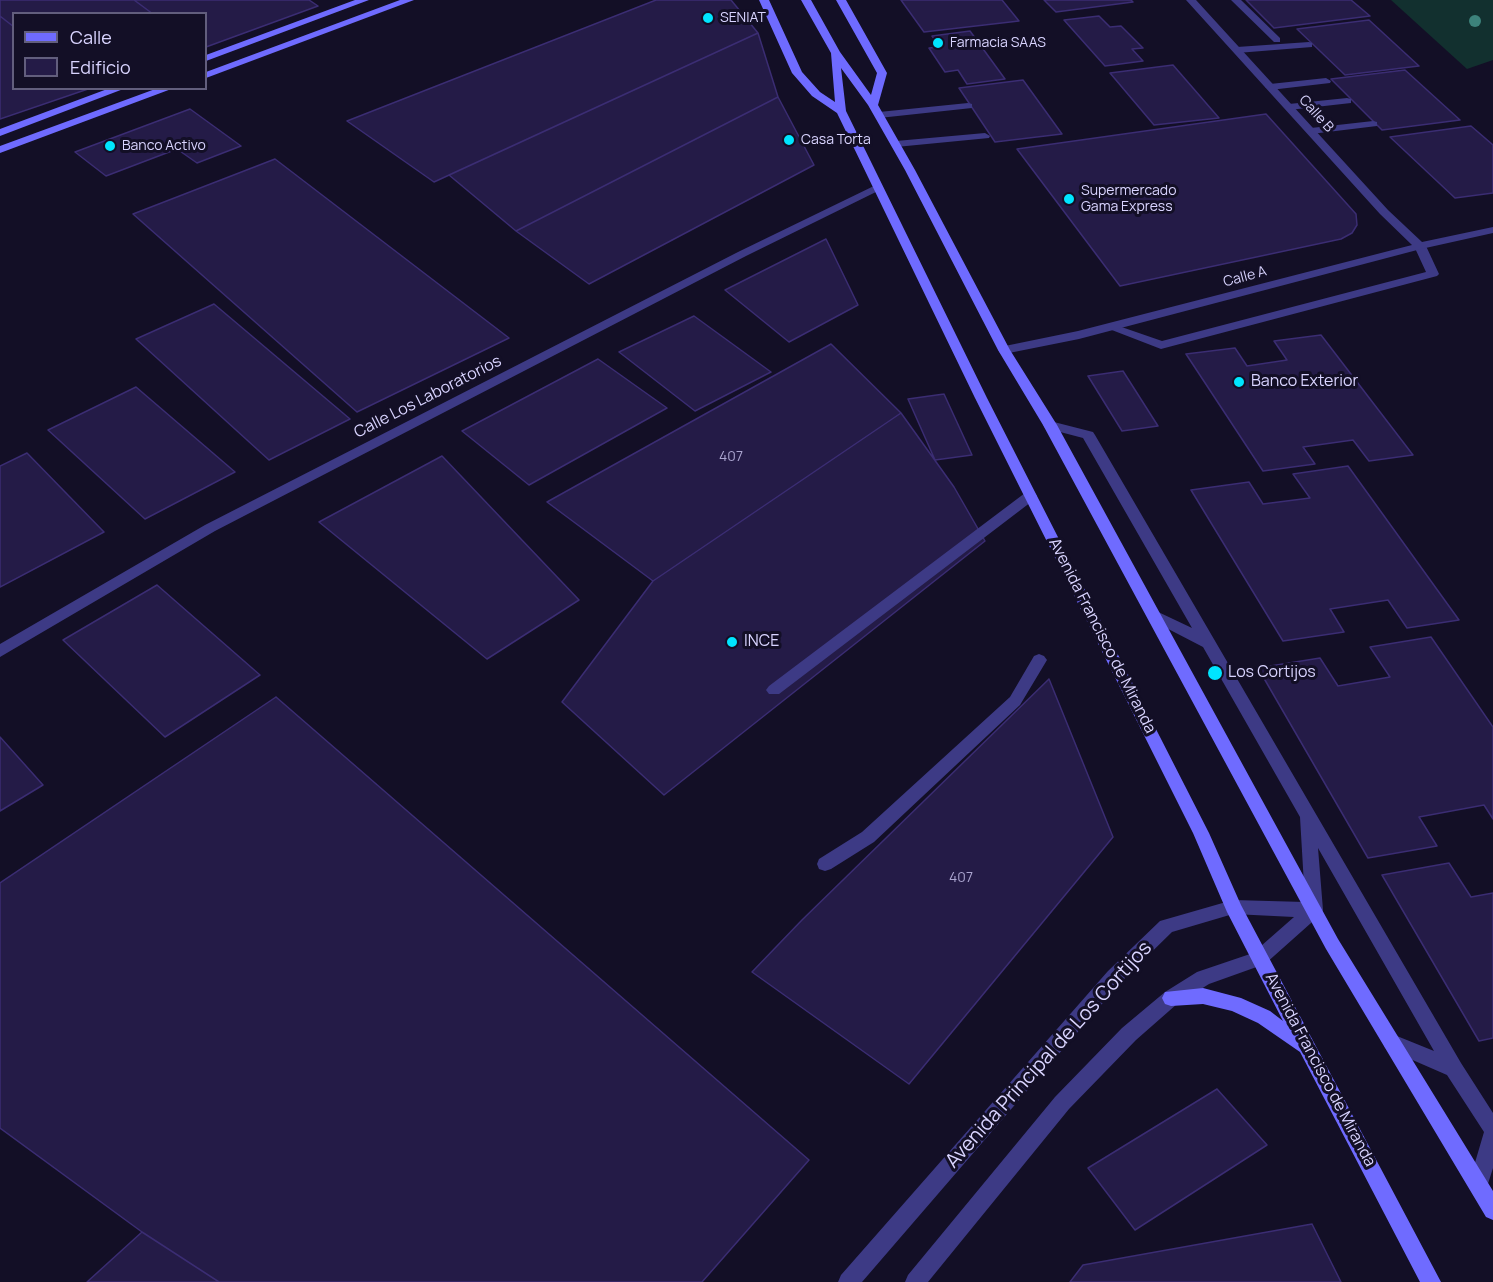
<!DOCTYPE html>
<html>
<head>
<meta charset="utf-8">
<style>
  body { margin:0 }
  #map { position:relative; width:1493px; height:1282px; overflow:hidden; background:#130f26; font-family:Manrope,sans-serif }
  canvas { display:block }
  .legend { position:absolute; left:12px; top:12px; width:195px; height:78px; box-sizing:border-box; background:#130f26; border:2px solid #625e7d; margin:0; padding:8px 10px; list-style:none; font-size:18px; color:#d9d4ff }
  .legend li { display:flex; align-items:center; gap:12px; height:30px }
  .legend b { width:30px; border:2px solid #625e7d }
</style>
</head>
<body>
<div id="map">
<canvas width="1493" height="1282"></canvas>
<ul class="legend">
<li><b style="height:8px;background:#6f6bff"></b>Calle</li>
<li><b style="height:16px;background:#241b47"></b>Edificio</li>
</ul>
</div>
<script>
const c = document.querySelector('canvas').getContext('2d');
c.lineJoin = 'round';
function paint(path, color) {
  c.fillStyle = color;
  c.fill(path, 'evenodd');
}
function shape(rows) {
  const path = new Path2D();
  for (const r of rows) {
    path.moveTo(r[0], r[1]);
    for (let i = 2; i < r.length; i += 2) path.lineTo(r[i], r[i + 1]);
  }
  return path;
}
function strokePath(path, color, width, dash) {
  c.strokeStyle = color;
  c.lineWidth = width;
  c.lineCap = dash ? 'butt' : 'round';
  c.setLineDash(dash || []);
  c.stroke(path);
}
function drawText(font, color, halo, rows, align = 'center') {
  c.font = font + ' Manrope,sans-serif';
  c.lineWidth = 6;
  c.setLineDash([]);
  c.textBaseline = 'middle';
  c.strokeStyle = halo;
  c.fillStyle = color;
  for (const [text, x, y, turn = 0] of rows) {
    c.save();
    c.translate(x, y);
    c.rotate((+turn || 0) * Math.PI / 180);
    c.textAlign = isNaN(turn) ? turn : align;
    if (halo) c.strokeText(text, 0, 0);
    c.fillText(text, 0, 0);
    c.restore();
  }
}
paint(shape([
  [1391,0,1493,0,1493,60,1467,69]
]), '#12302f');
const building = shape([
  [0,0,134,0,153,14,14,14,14,27,0,16,0,0],
  [134,0,309,0,318,6,206,47,206,14,153,14,134,0],
  [656,0,731,0,758,33,434,182,347,121,656,0],
  [901,0,1002,0,1019,21,924,32,901,0],
  [1044,0,1131,0,1133,2,1056,12,1044,0],
  [1246,0,1351,0,1370,16,1274,28,1246,0],
  [0,16,14,27,14,88,88,89,0,119,0,16],
  [1099,16,1110,27,1121,26,1143,48,1132,49,1143,61,1105,66,1064,20,1099,16],
  [1369,20,1419,66,1345,75,1297,29,1369,20],
  [970,31,1005,79,967,84,958,70,945,72,929,48,940,47,932,36,970,31],
  [758,33,778,97,516,231,449,175,758,33],
  [1173,65,1219,118,1154,125,1110,73,1173,65],
  [1405,70,1460,120,1382,130,1331,79,1405,70],
  [1023,80,1062,134,995,142,959,88,1023,80],
  [778,97,814,165,589,284,516,231,778,97],
  [190,109,241,146,197,163,177,149,106,176,75,152,190,109],
  [1266,114,1356,214,1357,225,1352,233,1341,239,1120,286,1017,149,1266,114],
  [1471,126,1493,145,1493,193,1455,198,1390,137,1471,126],
  [275,159,509,338,357,412,133,214,275,159],
  [826,239,858,305,789,342,725,290,826,239],
  [214,304,350,419,269,460,136,339,214,304],
  [694,316,771,372,695,411,619,352,694,316],
  [1321,335,1413,455,1369,461,1353,440,1303,447,1315,464,1263,471,1186,354,1235,348,1247,366,1287,360,1274,341,1321,335],
  [831,344,901,413,653,581,547,502,831,344],
  [598,359,667,408,529,485,462,431,598,359],
  [1123,371,1158,426,1122,431,1088,376,1123,371],
  [136,387,235,472,145,519,48,430,136,387],
  [944,394,972,455,935,460,908,399,944,394],
  [901,413,954,487,985,541,664,795,562,702,653,581,901,413],
  [27,453,104,532,0,587,0,466,27,453],
  [442,456,579,600,487,659,319,522,442,456],
  [1348,466,1459,620,1407,628,1388,600,1330,609,1344,632,1283,641,1191,490,1249,482,1263,504,1310,498,1293,474,1348,466],
  [157,585,260,675,165,737,63,640,157,585],
  [1431,637,1493,727,1493,819,1484,805,1419,817,1437,846,1368,858,1258,668,1320,658,1338,686,1390,677,1370,647,1431,637],
  [1049,679,1113,837,909,1084,752,972,802,920,1049,679],
  [276,697,809,1160,702,1282,219,1282,142,1232,0,1128,0,883,276,697],
  [0,737,43,785,0,811,0,737],
  [1449,863,1471,897,1493,893,1493,1038,1479,1041,1382,875,1449,863],
  [1217,1089,1267,1145,1135,1230,1088,1168,1217,1089],
  [1312,1224,1341,1282,1070,1282,1083,1265,1312,1224],
  [142,1232,219,1282,87,1282,142,1232]
]);
paint(building, '#241b47');
strokePath(building, '#3b2d73', 1.5);
paint(shape([
  [1231,0,1241,0,1280,38,1280,42,1274,42,1231,0],
  [1309,42,1312,43,1312,47,1237,53,1232,50,1237,47,1309,42],
  [1326,78,1331,81,1330,83,1270,90,1265,87,1270,84,1326,78],
  [1347,98,1351,99,1351,103,1289,110,1284,107,1289,104,1347,98],
  [968,103,972,104,972,108,879,118,874,115,879,112,968,103],
  [1373,121,1377,122,1377,126,1311,134,1306,131,1311,128,1373,121],
  [985,133,990,136,989,138,896,147,891,144,896,141,985,133],
  [1420,243,1426,246,1439,274,1437,276,1161,349,1104,327,1110,323,1162,341,1426,272,1414,246,1420,243],
  [1030,491,1035,493,1037,496,1035,499,779,694,769,694,766,690,769,686,1025,493,1030,491],
  [1039,654,1044,656,1047,660,1020,705,874,842,831,869,825,871,819,869,817,864,819,859,862,832,1010,697,1034,656,1039,654]
]), '#3d3a85');
paint(shape([
  [1186,0,1196,0,1388,210,1422,242,1493,227,1493,233,1421,249,1079,339,1004,354,1000,353,998,350,1000,347,1078,331,1412,245,1380,214,1186,0],
  [878,184,882,185,882,189,746,256,215,531,0,657,0,644,205,525,738,252,878,184],
  [1050,421,1093,432,1095,435,1461,1063,1493,1113,1493,1168,1486,1190,1479,1193,1472,1190,1469,1183,1484,1132,1447,1075,1385,1048,1383,1042,1385,1036,1392,1034,1434,1051,1318,848,1323,910,1320,915,1265,964,1209,984,1177,1004,1136,1040,1069,1109,928,1282,905,1282,908,1275,1055,1097,1122,1028,1165,992,1197,972,1253,953,1294,917,1233,914,1172,932,1120,983,862,1282,838,1282,841,1275,1108,971,1160,921,1233,900,1305,902,1300,817,1203,647,1149,619,1147,615,1154,610,1192,628,1083,438,1045,428,1043,425,1045,422,1050,421]
]), '#3d3a85');
paint(shape([
  [355,0,369,0,206,61,206,55,355,0],
  [400,0,414,0,206,78,206,72,400,0],
  [759,0,769,0,802,72,820,92,835,102,831,53,801,0,811,0,840,52,871,95,877,73,836,0,846,0,887,73,878,105,915,170,1010,350,1057,425,1338,939,1493,1191,1493,1220,1486,1217,1326,949,1043,425,998,350,905,170,868,105,841,68,846,111,987,398,1209,833,1241,905,1441,1282,1420,1282,1300,1052,1258,1023,1232,1011,1203,1004,1171,1006,1165,1004,1162,998,1165,992,1203,988,1241,998,1270,1011,1283,1021,1227,912,1193,833,975,398,837,113,812,96,792,73,759,0],
  [110,88,126,88,0,136,0,129,110,88],
  [158,88,174,88,0,153,0,146,158,88]
]), '#6f6bff');
c.fillStyle = '#3d827b';
for (const [x, y] of [
  [1475,21]
]) {
  c.beginPath();
  c.arc(x, y, 6, 0, 2 * Math.PI);
  c.fill();
}
for (const [x, y, r, color] of [
  [708,18,6,"#00e5ff"],
  [938,43,6,"#00e5ff"],
  [789,140,6,"#00e5ff"],
  [110,146,6,"#00e5ff"],
  [1069,199,6,"#00e5ff"],
  [1239,382,6,"#00e5ff"],
  [732,642,6,"#00e5ff"],
  [1215,673,8,"#00e5ff"]
]) {
  const dot = new Path2D();
  dot.arc(x, y, r, 0, 2 * Math.PI);
  c.fillStyle = color;
  c.fill(dot);
  strokePath(dot, '#130f26', 2);
}
drawText('14px', '#d9d4ff', '#130f26', [
  ["SENIAT",720,18],
  ["Farmacia SAAS",950,43],
  ["Casa Torta",801,140],
  ["Banco Activo",122,146],
  ["Supermercado",1081,191],
  ["Gama Express",1081,207]
], 'left');
drawText('14px', '#d9d4ff', '#130f26', [
  ["Calle B",1316,114,48],
  ["Calle A",1245,277,-15]
]);
drawText('14px', '#aca6d1', null, [
  ["407",731,457],
  ["407",961,878]
]);
drawText('16px', '#d9d4ff', '#130f26', [
  ["Banco Exterior",1251,382],
  ["INCE",744,642],
  ["Los Cortijos",1228,673]
], 'left');
drawText('16px', '#d9d4ff', '#130f26', [
  ["Calle Los Laboratorios",428,397,-27],
  ["Avenida Francisco de Miranda",1102,636,63],
  ["Avenida Francisco de Miranda",1320,1070,62]
]);
drawText('20px', '#d9d4ff', '#130f26', [
  ["Avenida Principal de Los Cortijos",1049,1055,-48]
]);
</script>
</body>
</html>
